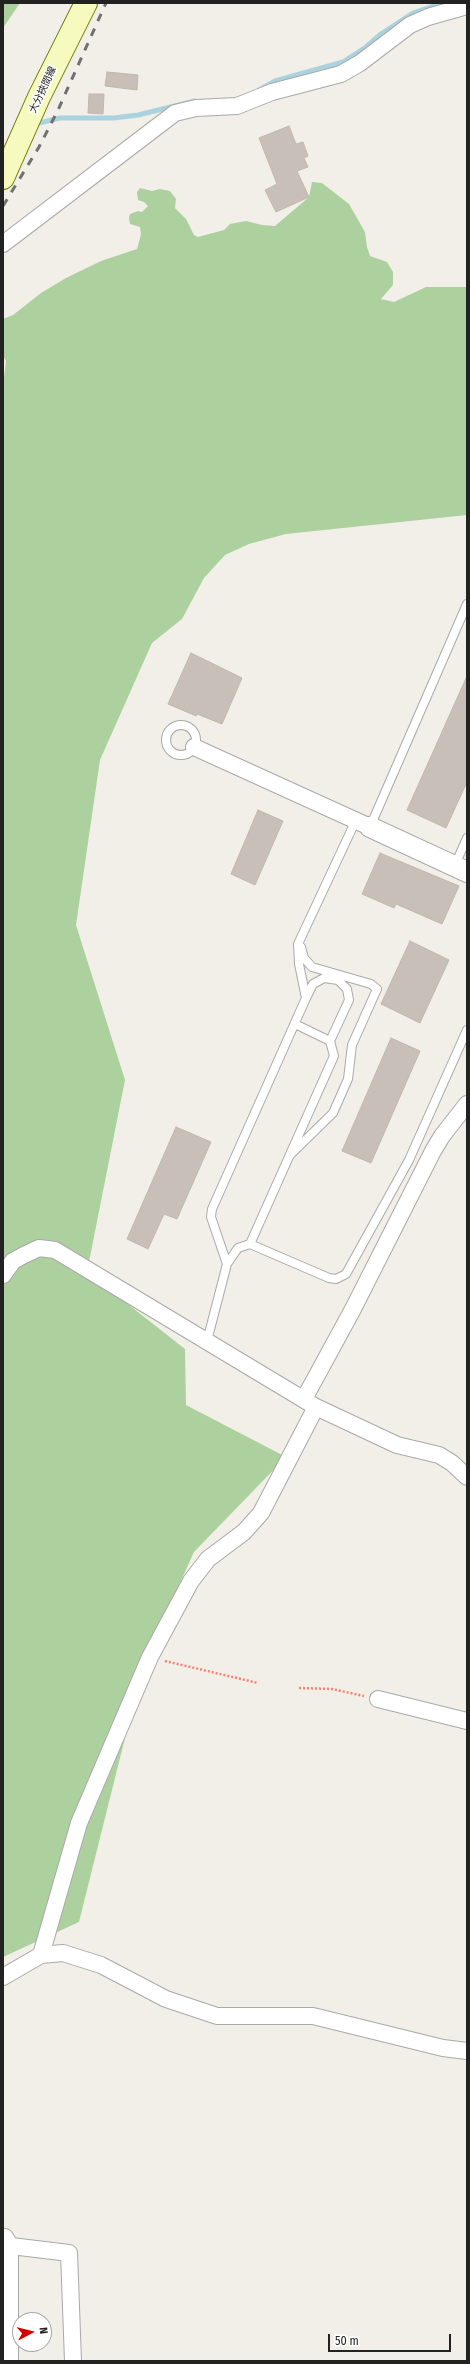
<!DOCTYPE html>
<html>
<head>
<meta charset="utf-8">
<style>
  body { margin:0 }
  #map { position:relative; width:470px; height:2364px; overflow:hidden; background:#f2efe9; font-family:"Fira Sans Condensed",sans-serif }
  canvas { display:block }
  .frame { position:absolute; inset:0; border:4px solid #222; pointer-events:none }
  .north { position:absolute; left:12px; top:2312px; width:40px; height:40px; box-sizing:border-box; background:#fff; border:1px solid #a7a7a7; border-radius:50%; rotate:83deg; font-size:11px; font-weight:700; line-height:16px; text-align:center; color:#222 }
  .north::after { content:''; display:block; margin:auto; width:14px; height:18px; background:#d40000; clip-path:polygon(50% 0,100% 100%,50% 72%,0 100%) }
  .scale { position:absolute; left:328px; top:2334px; width:123px; height:18px; box-sizing:border-box; border:2px solid #222; border-top:0; padding-left:5px; font-size:12px; line-height:14px; white-space:nowrap; color:#222; -webkit-text-stroke:3px #fff; paint-order:stroke }
</style>
</head>
<body>
<div id="map">
<canvas width="470" height="2364"></canvas>
<div class="frame"></div>
<div class="north">N</div>
<div class="scale">50 m</div>
</div>
<script>
const c = document.querySelector('canvas').getContext('2d');
c.lineJoin = 'round';
function paint(path, color) {
  c.fillStyle = color;
  c.fill(path, 'evenodd');
}
function shape(rows) {
  const path = new Path2D();
  for (const r of rows) {
    if (r.length === 3) {
      path.moveTo(r[0] + r[2], r[1]);
      path.arc(r[0], r[1], r[2], 0, 2 * Math.PI);
      continue;
    }
    path.moveTo(r[0], r[1]);
    for (let i = 2; i < r.length; i += 2) path.lineTo(r[i], r[i + 1]);
  }
  return path;
}
function strokePath(path, color, width, dash) {
  c.strokeStyle = color;
  c.lineWidth = width;
  c.lineCap = dash ? 'butt' : 'round';
  c.setLineDash(dash || []);
  c.stroke(path);
}
function drawText(font, color, halo, rows, align = 'center') {
  c.font = font + ' "Fira Sans Condensed","Noto Sans JP",sans-serif';
  c.lineWidth = 3;
  c.setLineDash([]);
  c.textBaseline = 'middle';
  c.strokeStyle = halo;
  c.fillStyle = color;
  for (const [text, x, y, turn = 0] of rows) {
    c.save();
    c.translate(x, y);
    c.rotate((+turn || 0) * Math.PI / 180);
    c.textAlign = isNaN(turn) ? turn : align;
    if (halo) c.strokeText(text, 0, 0);
    c.fillText(text, 0, 0);
    c.restore();
  }
}
paint(shape([
  [3,3,20,3,3,28],
  [312,182,322,183,349,204,365,232,367,247,370,256,387,262,393,272,393,285,381,299,394,302,426,287,467,287,467,515,286,534,249,544,225,555,204,578,182,619,152,643,100,760,76,925,125,1080,87,1272,185,1349,186,1405,286,1457,194,1552,144,1662,79,1922,3,1957,3,386,6,361,3,356,3,319,13,315,41,293,66,278,101,261,137,249,141,234,140,227,130,224,129,218,130,214,138,211,142,212,148,206,144,202,138,200,137,192,140,188,152,191,160,189,170,191,176,199,175,208,186,219,194,235,198,237,224,230,230,224,246,221,262,225,275,226,309,197]
]), '#add19e');
strokePath(shape([
  [259,90,275,81,343,62,366,47,381,34,413,13,442,3],
  [35,124,60,118,114,118,138,115,195,101]
]), '#aad3df', 5);
const building = shape([
  [107,72,138,75,137,90,105,86,107,72],
  [89,94,104,94,103,114,88,113,89,94],
  [289,126,296,144,303,142,308,156,304,158,308,167,297,171,309,197,276,212,265,190,277,184,259,138,289,126],
  [191,653,242,678,222,724,197,714,196,716,168,704,191,653],
  [467,676,467,782,446,828,407,810,467,676],
  [258,810,283,821,255,885,231,874,258,810],
  [380,853,459,886,442,924,396,904,394,908,362,894,380,853],
  [410,941,449,960,420,1023,381,1004,410,941],
  [391,1038,420,1051,371,1163,342,1151,391,1038],
  [176,1127,211,1142,177,1219,164,1214,148,1249,127,1239,176,1127]
]);
paint(building, '#c7bfb8');
strokePath(building, '#c4b6ab', 1);
const service = shape([
  [181,740,15],
  [370,827,467,604],
  [455,865,467,838],
  [306,998,313,984,324,978,338,980,347,989,349,1000,330,1041],
  [290,1155,333,1113,348,1079,352,1045,377,989,371,984,312,967,304,958,301,947],
  [250,1244,334,1056,330,1041,295,1024],
  [227,1264,238,1248,250,1244,329,1278,336,1279,346,1274,409,1160,467,1030],
  [207,1341,227,1264,211,1217,212,1209,306,998,299,964,298,944,356,820]
]);
const minor = shape([
  [3,244,175,113,196,108,237,106,272,92,341,74,360,63,410,25,428,17,467,6],
  [194,747,370,827],
  [3,1275,13,1261,24,1255,39,1248,55,1250,316,1407,261,1513,244,1532,208,1559,191,1581,150,1657,79,1823,41,1955],
  [304,1399,353,1309,433,1151,442,1136,467,1104],
  [316,1407,397,1445,439,1455,452,1463,467,1477],
  [378,1699,467,1721],
  [3,1977,41,1955,63,1953,101,1965,166,1999,217,2016,313,2016,443,2048,467,2051],
  [5,2237,10,2245,10,2361],
  [3,2245,69,2253,73,2361]
]);
const tertiary = shape([
  [370,827,467,872]
]);
const secondary = shape([
  [3,178,39,97,86,3]
]);
strokePath(service, '#a9a9a9', 10);
strokePath(minor, '#a9a9a9', 18);
strokePath(tertiary, '#a9a9a9', 22);
strokePath(secondary, '#707d05', 24);
strokePath(shape([
  [165,1661,258,1683],
  [299,1688,332,1689,364,1696]
]), '#fa8072', 2.5, [2, 2]);
strokePath(service, '#fff', 8);
strokePath(minor, '#fff', 16);
strokePath(tertiary, '#fff', 20);
strokePath(secondary, '#f7fabf', 22);
strokePath(shape([
  [3,206,39,147,58,110,106,3]
]), '#707070', 3, [8, 8]);
drawText('10px', '#222', '#fff', [
  ["大分挾間線",43,90,-65]
]);
</script>
</body>
</html>
